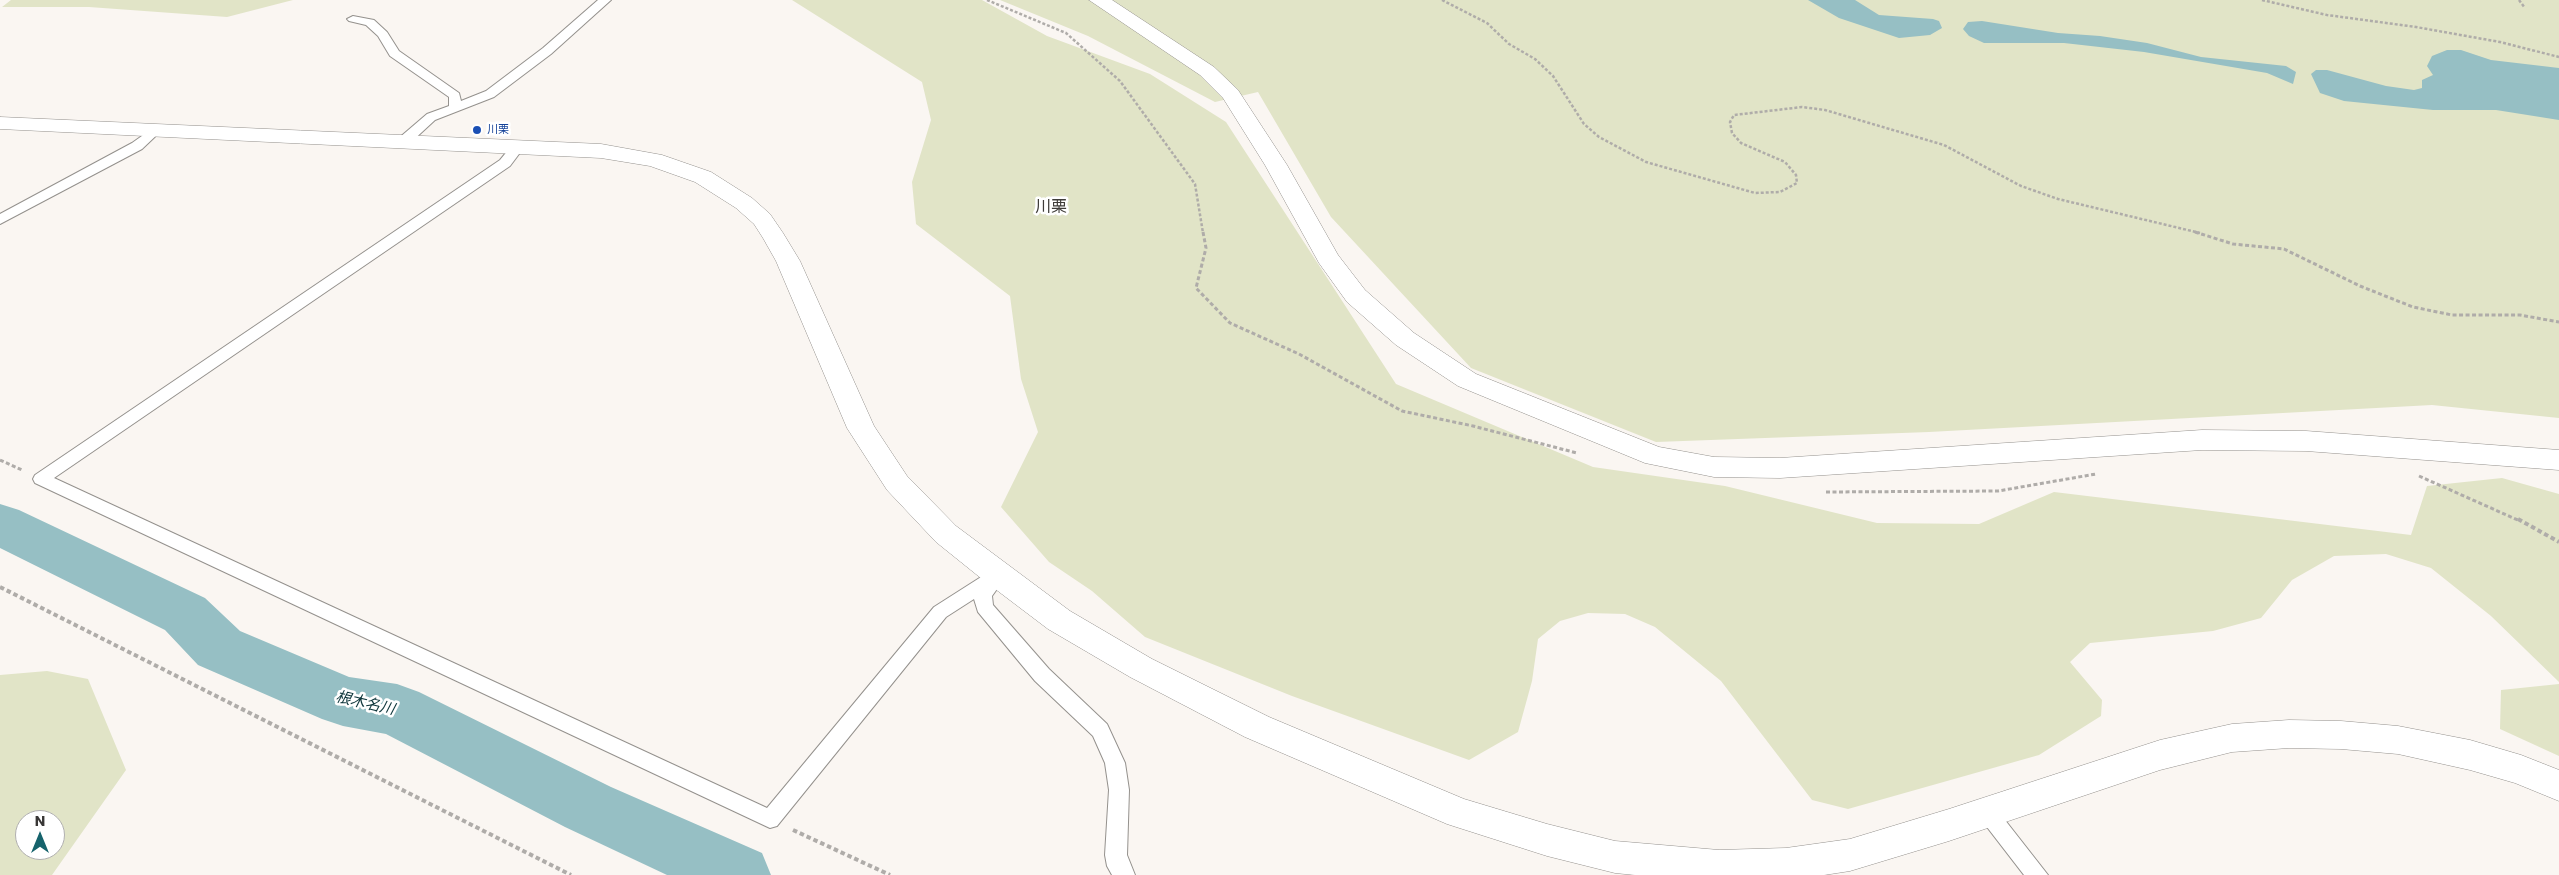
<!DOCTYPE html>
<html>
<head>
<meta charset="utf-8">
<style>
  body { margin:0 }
  #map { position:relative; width:2559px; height:875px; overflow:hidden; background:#faf6f2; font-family:Poppins,sans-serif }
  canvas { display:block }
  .north { position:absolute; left:15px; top:810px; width:50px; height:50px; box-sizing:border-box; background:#fff; border:1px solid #b0afaf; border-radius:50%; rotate:0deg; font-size:14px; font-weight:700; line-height:20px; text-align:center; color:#393736 }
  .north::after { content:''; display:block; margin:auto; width:18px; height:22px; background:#16636c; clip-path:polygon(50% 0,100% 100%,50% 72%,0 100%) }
</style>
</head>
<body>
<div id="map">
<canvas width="2559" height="875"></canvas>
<div class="north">N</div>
</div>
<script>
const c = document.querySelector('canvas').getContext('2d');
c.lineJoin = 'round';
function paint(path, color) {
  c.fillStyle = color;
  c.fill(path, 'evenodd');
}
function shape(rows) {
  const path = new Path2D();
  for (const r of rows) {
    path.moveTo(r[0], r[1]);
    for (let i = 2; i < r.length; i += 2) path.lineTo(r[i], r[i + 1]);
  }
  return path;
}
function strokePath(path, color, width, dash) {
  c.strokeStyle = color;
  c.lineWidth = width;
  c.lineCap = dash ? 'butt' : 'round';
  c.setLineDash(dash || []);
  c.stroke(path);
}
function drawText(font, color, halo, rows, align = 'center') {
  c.font = font + ' Poppins,"Noto Sans JP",sans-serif';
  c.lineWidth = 5;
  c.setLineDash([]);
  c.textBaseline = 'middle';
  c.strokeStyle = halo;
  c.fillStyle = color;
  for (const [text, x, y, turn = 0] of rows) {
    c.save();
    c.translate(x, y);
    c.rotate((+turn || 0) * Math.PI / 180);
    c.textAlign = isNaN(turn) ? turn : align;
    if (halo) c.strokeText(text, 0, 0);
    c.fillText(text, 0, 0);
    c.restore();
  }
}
paint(shape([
  [11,0,293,0,227,17,89,7,2,7],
  [792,0,982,0,1047,36,1150,74,1226,122,1396,384,1593,467,1725,486,1877,523,1979,524,2054,492,2411,535,2427,486,2502,478,2559,494,2559,682,2491,616,2431,568,2386,554,2334,556,2292,580,2261,618,2213,631,2090,643,2070,662,2102,700,2101,716,2039,755,1848,809,1812,800,1721,681,1655,627,1625,614,1588,613,1560,621,1538,639,1532,681,1518,732,1469,760,1292,696,1145,637,1092,591,1049,562,1001,507,1038,432,1021,379,1010,296,916,224,912,182,931,120,922,82],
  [1000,0,2559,0,2559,418,2432,405,1929,432,1656,442,1471,368,1331,217,1258,92,1215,102,1088,36],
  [47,671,88,679,126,770,52,875,0,875,0,675],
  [25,820,55,820,55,850,25,850],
  [2559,684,2559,756,2500,729,2501,690]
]), '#e1e4c7');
paint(shape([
  [1808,0,1855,0,1879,15,1933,19,1939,21,1942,28,1930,35,1899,38,1839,18],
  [1982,21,2058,33,2100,36,2147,43,2201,57,2286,66,2296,72,2293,84,2267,73,2144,52,2064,43,1984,43,1969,36,1963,29,1968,22],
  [2447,50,2461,50,2491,60,2559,68,2559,120,2496,110,2433,110,2344,101,2320,93,2311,74,2316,70,2327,70,2386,86,2414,90,2422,88,2422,80,2433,75,2427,66,2432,56]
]), '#96bfc4');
paint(shape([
  [0,504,19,510,205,598,240,631,349,677,397,684,419,692,611,787,762,853,771,875,667,875,565,827,386,734,343,726,322,719,198,665,165,630,0,548,0,504]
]), '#96bfc4');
const lane = shape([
  [598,0,611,0,551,54,494,97,435,120,409,144,404,145,399,144,398,141,399,138,427,114,449,106,449,97,390,56,378,36,366,25,349,21,347,19,353,16,374,20,387,32,399,51,459,93,461,101,486,91,543,48,598,0],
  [156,126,162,130,142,149,0,224,0,214,132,143,156,126],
  [519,142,525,146,510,166,54,478,767,808,934,607,992,570,998,568,1004,570,1007,575,992,596,993,605,1049,669,1107,724,1125,763,1129,790,1127,855,1135,875,1112,875,1107,866,1105,855,1109,790,1105,763,1093,736,1035,681,978,612,974,599,946,617,777,826,770,828,35,483,33,479,35,475,500,160,514,143,519,142],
  [1987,803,1994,806,2048,875,2024,875,1980,818,1977,812,1980,806,1987,803]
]);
const street = shape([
  [1089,0,1112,0,1214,67,1238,90,1287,165,1338,255,1365,290,1414,333,1476,374,1659,447,1714,457,1780,458,2202,430,2306,431,2559,450,2559,470,2306,451,2202,450,1780,478,1714,477,1645,463,1458,386,1396,345,1347,302,1319,263,1265,165,1223,98,1200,75,1089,0]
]);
const secondary = shape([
  [0,117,601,144,662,155,711,172,752,198,770,214,783,233,800,261,874,426,907,476,956,526,1070,611,1152,659,1269,717,1464,799,1547,824,1615,841,1719,850,1786,848,1850,839,1949,809,2160,740,2232,724,2289,720,2341,721,2398,726,2470,740,2521,755,2559,770,2559,801,2515,783,2470,770,2398,754,2341,749,2289,748,2232,752,2160,770,1949,841,1850,871,1824,875,1635,875,1615,873,1547,856,1447,824,1245,737,1130,677,1048,629,982,579,936,542,887,490,847,428,776,261,763,238,754,224,736,208,695,182,650,166,601,158,0,129,0,117]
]);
strokePath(lane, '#94918d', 2);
strokePath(street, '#94918d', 1);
strokePath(secondary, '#94918d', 1);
strokePath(shape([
  [987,0,1066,33,1120,81,1195,184,1203,233],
  [1442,0,1487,23,1509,44,1535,59,1553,76,1584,124,1599,137,1646,162,1755,193,1780,192,1797,183,1796,175,1785,162,1741,143,1732,133,1730,122,1734,115,1802,107,1825,110,1944,145,2021,186,2058,199,2200,233],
  [2262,0,2327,15,2416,27,2500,42,2559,57],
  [2519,0,2525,8]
]), '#afaca9', 2.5, [3, 2]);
strokePath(shape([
  [1203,232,1206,248,1196,288,1230,323,1299,354,1402,411,1473,426,1577,453],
  [2195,232,2233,244,2284,249,2360,286,2413,307,2452,315,2520,315,2559,322],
  [0,460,22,470],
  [2419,476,2520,521],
  [1826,492,1998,491,2096,474]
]), '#afaca9', 3, [4, 2.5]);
strokePath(shape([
  [2518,519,2559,542],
  [0,587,571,875],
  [793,830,890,875]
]), '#afaca9', 4, [4.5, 3]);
paint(lane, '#fff');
paint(street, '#fff');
paint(secondary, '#fff');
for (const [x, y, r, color] of [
  [477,130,5,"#1a4fb4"]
]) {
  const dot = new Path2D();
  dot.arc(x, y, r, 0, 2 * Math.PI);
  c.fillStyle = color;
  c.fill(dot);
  strokePath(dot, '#fff', 2);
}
drawText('11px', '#164399', '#fff', [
  ["川栗",487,130]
], 'left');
drawText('italic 15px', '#0e363b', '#fff', [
  ["根木名川",365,704,13]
]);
drawText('16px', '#3f3c39', '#fff', [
  ["川栗",1051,208]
]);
</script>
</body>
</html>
